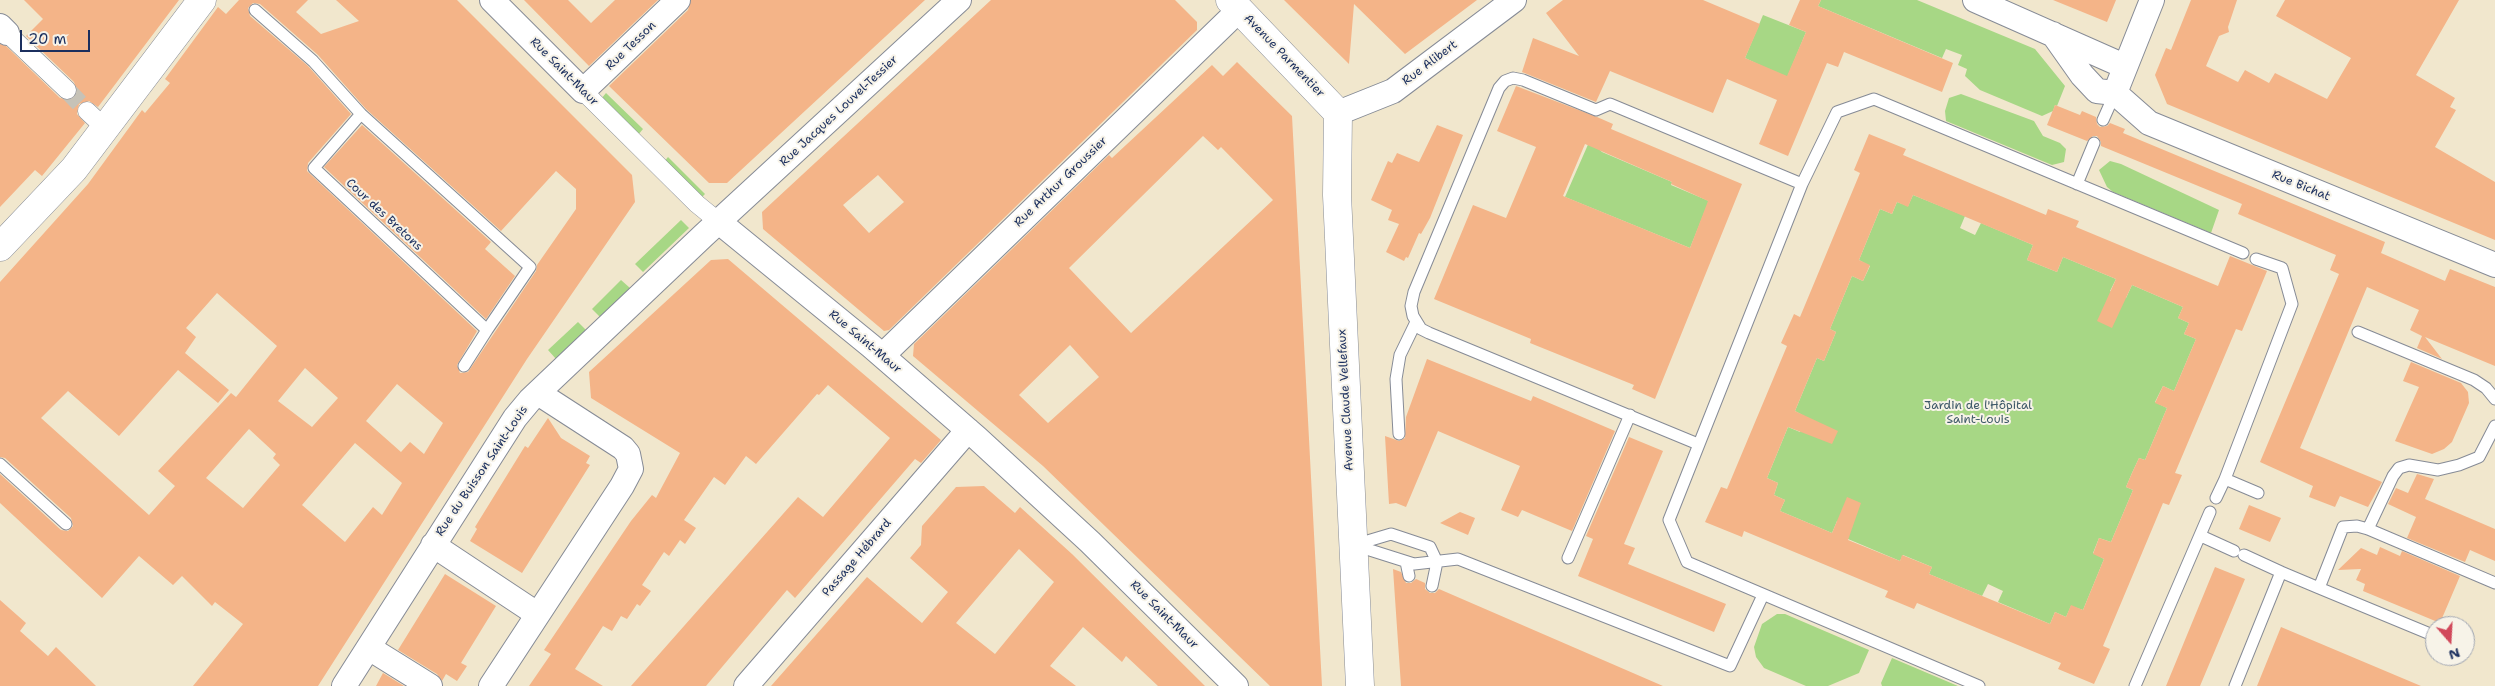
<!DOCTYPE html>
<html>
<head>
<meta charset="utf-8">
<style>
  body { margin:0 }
  #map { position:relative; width:2495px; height:686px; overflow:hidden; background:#f1e7cd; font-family:"Shantell Sans",sans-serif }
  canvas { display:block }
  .north { position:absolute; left:2425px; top:616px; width:50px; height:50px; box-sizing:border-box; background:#f7f3e8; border:1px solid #9fa5b1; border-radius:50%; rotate:161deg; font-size:14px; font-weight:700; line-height:20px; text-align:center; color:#1b2f5e }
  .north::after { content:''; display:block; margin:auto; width:18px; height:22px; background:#d1495b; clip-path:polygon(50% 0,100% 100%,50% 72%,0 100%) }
  .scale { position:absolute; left:20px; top:30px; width:70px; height:22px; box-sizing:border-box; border:2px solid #1b2f5e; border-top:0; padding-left:6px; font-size:15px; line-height:18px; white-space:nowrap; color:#1b2f5e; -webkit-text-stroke:4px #f7f3e8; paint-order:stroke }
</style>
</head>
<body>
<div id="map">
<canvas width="2495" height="686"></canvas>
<div class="north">N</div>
<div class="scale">20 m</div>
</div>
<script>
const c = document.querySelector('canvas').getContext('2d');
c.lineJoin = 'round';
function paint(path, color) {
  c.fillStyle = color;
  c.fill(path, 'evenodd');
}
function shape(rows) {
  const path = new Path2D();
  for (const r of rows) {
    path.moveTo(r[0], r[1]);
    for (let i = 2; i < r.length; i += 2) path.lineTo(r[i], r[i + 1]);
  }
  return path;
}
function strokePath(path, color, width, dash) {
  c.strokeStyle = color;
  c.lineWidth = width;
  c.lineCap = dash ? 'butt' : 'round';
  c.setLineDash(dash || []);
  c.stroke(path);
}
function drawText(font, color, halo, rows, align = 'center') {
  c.font = font + ' "Shantell Sans",sans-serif';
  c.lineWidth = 4;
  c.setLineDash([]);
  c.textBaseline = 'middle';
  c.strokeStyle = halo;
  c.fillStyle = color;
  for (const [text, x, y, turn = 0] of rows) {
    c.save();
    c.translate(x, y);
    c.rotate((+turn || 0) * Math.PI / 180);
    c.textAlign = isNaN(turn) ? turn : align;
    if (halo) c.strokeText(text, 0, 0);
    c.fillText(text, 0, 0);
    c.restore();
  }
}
paint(shape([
  [1821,0,1917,0,2035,49,2065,86,2057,106,2055,105,2053,111,2042,116,1980,90,1965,76,1967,69,1958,65,1962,55,1946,49,1942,58,1818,6],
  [1763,15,1806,32,1787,78,1745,58],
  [606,93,643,129,638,135,601,99],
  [1961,94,2034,121,2043,136,2060,143,2066,149,2064,162,2052,165,1946,121,1945,111,1949,98],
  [1590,140,1602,152,1672,182,1671,185,1709,201,1690,248,1565,197],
  [668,157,705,194,700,199,663,163],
  [2110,161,2121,164,2219,210,2211,233,2113,192,2107,187,2099,170],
  [1913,195,1965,216,1960,228,1975,235,1981,223,2033,245,2027,260,2057,272,2063,257,2116,279,2110,291,2126,298,2132,285,2183,307,2178,318,2189,323,2184,334,2196,339,2174,391,2163,386,2155,402,2167,408,2145,460,2139,458,2132,473,2126,487,2133,490,2111,542,2099,538,2093,553,2104,559,2083,610,2071,606,2066,617,2055,612,2050,624,1998,602,2003,591,1988,584,1982,596,1929,574,1932,567,1903,555,1900,561,1848,539,1837,521,1832,533,1780,511,1785,500,1774,495,1778,483,1767,478,1788,427,1800,432,1806,417,1795,411,1817,358,1824,361,1836,332,1830,329,1852,276,1863,281,1870,266,1859,260,1880,209,1892,214,1897,202,1908,206],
  [681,220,689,228,643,272,635,264],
  [621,280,630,288,600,317,592,309],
  [578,322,586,330,556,359,548,350],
  [1777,614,1785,614,1869,650,1859,673,1828,686,1806,686,1764,668,1756,657,1754,647,1762,624],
  [1892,658,1958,686,1882,686,1881,683]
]), '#a7d785');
paint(shape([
  [24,0,179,0,98,107,89,101,79,104,77,114,85,123,42,176,35,170,0,207,0,44,6,46,60,98,70,100,77,92,74,82,26,36,43,19],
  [239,0,308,0,296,12,321,34,359,21,336,0,457,0,632,175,635,202,527,359,318,686,193,686,243,624,215,602,212,606,182,576,173,585,139,556,102,598,0,503,0,474,61,530,68,531,73,526,71,518,5,458,0,457,0,282,88,184,142,110,145,113,170,83,165,79,218,7,226,14],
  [253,3,260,4,318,55,366,109,501,231,556,171,576,189,576,209,537,265,536,271,468,372,460,373,457,365,477,331,307,171,308,163,351,114,308,66,250,16,248,8],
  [217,293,277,346,236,397,231,393,158,471,175,486,149,515,41,418,68,391,119,436,178,370,218,403,229,390,185,353,196,337,186,328],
  [305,368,338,398,312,427,278,401],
  [397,384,443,423,424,454,410,442,401,452,366,421],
  [249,429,276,454,273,458,280,465,243,508,206,478],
  [355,443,402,483,382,515,373,507,345,542,302,505],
  [524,0,568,0,591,23,615,0,658,0,589,66],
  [691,0,925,0,727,183,709,183,609,86,688,10],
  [991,0,1175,0,1197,22,1197,30,889,330,884,331,763,229,762,212],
  [878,175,904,202,869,233,843,205],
  [1284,0,1477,0,1405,54,1354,4,1349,64],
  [1563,0,1703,0,1760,24,1745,58,1787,76,1806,32,1789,25,1800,0,1821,0,1818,6,1953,63,1942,92,1844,52,1838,67,1827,63,1788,156,1759,144,1777,100,1727,79,1713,113,1610,71,1596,102,1522,72,1533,38,1579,56,1546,13],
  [2053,0,2116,0,2107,22],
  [2191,0,2237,0,2228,27,2229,32,2219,36,2206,66,2238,82,2245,70,2269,83,2275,73,2327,99,2351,58,2276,16,2285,0,2459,0,2416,75,2455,98,2450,107,2456,110,2435,147,2495,182,2495,240,2167,104,2155,75,2166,48,2171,50],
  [1237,62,1292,116,1322,686,1270,686,1043,466,913,356,914,344,1109,155,1112,158,1212,65,1223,76],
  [1203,136,1218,150,1221,147,1273,200,1131,333,1069,268],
  [1070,345,1099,377,1048,423,1019,395],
  [1516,86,1597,117,1613,124,1611,129,1742,184,1655,399,1632,389,1634,385,1530,343,1531,339,1434,299,1473,205,1506,218,1536,147,1497,131],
  [1585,144,1672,182,1671,184,1708,201,1690,248,1563,196],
  [2055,105,2080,115,2082,111,2096,117,2097,124,2100,127,2107,126,2110,123,2125,129,2123,133,2385,242,2381,253,2445,281,2450,269,2495,287,2495,366,2425,337,2442,359,2417,348,2422,336,2410,330,2419,310,2367,287,2300,448,2382,482,2368,507,2340,496,2335,507,2309,497,2313,486,2260,462,2339,274,2330,270,2336,255,2238,214,2242,204,2101,146,2101,142,2097,136,2093,136,2087,141,2047,125],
  [362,125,491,242,485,249,515,276,486,319,324,167],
  [1437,125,1463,135,1430,218,1421,234,1419,233,1408,258,1406,257,1404,261,1386,252,1399,224,1388,220,1392,210,1371,200,1388,161,1392,163,1397,153,1419,162],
  [1869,134,1906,149,1903,155,2046,215,2048,209,2079,221,2076,227,2218,286,2230,256,2267,271,2242,331,2236,329,2175,473,2182,475,2169,505,2163,503,2103,646,2110,649,2094,684,2058,669,2061,663,1917,603,1914,609,1885,597,1888,591,1744,531,1742,537,1705,522,1721,487,1727,489,1787,346,1781,343,1794,314,1800,317,1860,173,1854,170],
  [1913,195,2033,245,2027,260,2057,272,2063,257,2116,279,2097,321,2112,328,2132,285,2183,307,2178,318,2189,323,2184,334,2196,339,2174,391,2163,386,2155,403,2167,408,2145,460,2139,458,2132,473,2126,487,2133,490,2111,542,2099,538,2093,554,2104,559,2083,610,2071,605,2066,617,2055,612,2050,624,1929,574,1932,567,1902,555,1900,561,1848,540,1861,503,1847,497,1832,533,1780,511,1785,500,1774,495,1778,483,1767,478,1788,427,1832,444,1838,431,1795,411,1817,358,1824,361,1836,332,1830,329,1852,276,1863,281,1870,265,1859,260,1880,209,1892,214,1897,202,1908,207],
  [728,259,941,440,921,463,915,459,795,598,787,590,706,686,631,686,798,497,823,517,890,438,828,385,819,395,817,394,756,464,746,456,725,485,714,477,684,520,696,528,685,544,680,540,669,556,664,552,642,585,651,591,640,606,637,604,627,619,621,616,612,631,603,626,575,669,603,686,529,686,551,654,544,650,631,521,652,495,656,498,680,453,591,398,589,372,711,260],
  [1427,359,1531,401,1533,396,1615,431,1572,531,1522,510,1518,517,1501,510,1520,466,1438,431,1406,507,1396,503,1389,504,1385,436,1399,441,1405,438,1406,417],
  [2411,362,2461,383,2468,392,2469,403,2452,442,2444,449,2432,454,2395,441,2419,387,2403,381],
  [548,418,561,438,590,456,586,463,590,465,522,573,470,541,477,529,475,527,525,446,528,448],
  [1629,437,1663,451,1624,544,1635,548,1628,564,1726,604,1714,632,1578,576,1593,539,1586,536],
  [2417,474,2434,479,2425,499,2495,529,2495,561,2470,550,2465,562,2407,538,2416,517,2388,504,2396,488,2408,493],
  [984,486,1015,513,1020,507,1072,554,1205,686,1158,686,1126,656,1122,662,1083,627,1050,666,1076,686,771,686,867,577,922,623,948,592,910,558,921,545,922,526,956,487],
  [1019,549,1054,582,995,654,956,623],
  [2249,505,2281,518,2270,542,2239,529],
  [1460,512,1475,518,1468,535,1440,523],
  [2380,547,2400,556,2402,551,2460,576,2440,623,2363,591,2365,584,2356,580,2361,569,2338,570,2361,548,2377,555],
  [2215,567,2245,579,2200,686,2166,686],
  [1393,569,1401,572,1406,583,1411,583,1416,579,1425,583,1425,589,1430,593,1435,593,1439,589,1663,686,1401,686],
  [445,574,496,606,461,663,467,666,457,681,446,674,442,681,437,674,398,650],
  [0,600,26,623,20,631,48,656,56,647,96,686,0,686],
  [2281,627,2421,686,2257,686],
  [383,673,404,686,376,686]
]), '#f4b488');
strokePath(shape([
  [67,90,87,111]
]), '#c6c2b7', 18, [18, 9]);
const service = shape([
  [255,10,313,61,361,114,530,267,487,330,314,168,361,114],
  [2103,120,2115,93],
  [2077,184,2094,143],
  [2256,259,2282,268,2292,304,2225,479,2258,493],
  [2358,332,2474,380,2486,388,2495,399],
  [464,366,487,330],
  [1399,434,1396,379,1400,355,1416,322],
  [1698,444,1429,333,1421,329,1413,316,1411,306,1414,292,1499,88,1505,81,1513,78,1523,80,1596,110,1610,104,1802,184],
  [0,464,66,524],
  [2216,498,2225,479],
  [2368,529,2393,476,2399,468,2409,465,2438,470,2459,465,2479,457,2495,426],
  [2201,536,2234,551],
  [1354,545,1414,564,1458,559,1730,666,1763,595],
  [1354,545,1391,534,1430,547,1437,562,1432,586],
  [2244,555,2281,572],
  [1568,558,1630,415],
  [1406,562,1409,576],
  [2319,588,2435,636],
  [1979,686,1687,562,1669,520,1802,184,1837,112,1874,99,2243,253],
  [2135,686,2210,512],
  [2235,686,2281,572,2319,588,2343,527,2357,526,2368,529,2495,583]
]);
const pedestrian = shape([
  [7,33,67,90],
  [583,91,697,204,719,222],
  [87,111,105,128]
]);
const minor = shape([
  [492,0,583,91,678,0],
  [1975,0,2124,66],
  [2152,0,2115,93,2149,123,2495,265],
  [0,26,7,33],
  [2053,34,2082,75,2097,91,2115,93],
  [1338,113,1393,91,1514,0],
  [719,222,871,346,977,438,1090,542,1236,686],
  [883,355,1239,10],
  [433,545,537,614],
  [369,648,430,686],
  [344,686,515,418,530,400,704,235,959,0],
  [491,686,622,486,631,469,628,454,623,448,538,393],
  [746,686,968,430]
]);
const tertiary = shape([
  [1230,0,1338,113,1337,195,1360,686],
  [0,247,74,169,202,0]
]);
strokePath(service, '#868b96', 13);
strokePath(pedestrian, '#868b96', 19);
strokePath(minor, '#868b96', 26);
strokePath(tertiary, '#868b96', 29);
strokePath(service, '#fff', 11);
strokePath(pedestrian, '#fff', 18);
strokePath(minor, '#fff', 24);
strokePath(tertiary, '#fff', 28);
drawText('12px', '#1b2f5e', '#f7f3e8', [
  ["Rue Tesson",631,46,-44],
  ["Avenue Parmentier",1284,56,46],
  ["Rue Alibert",1430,63,-37],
  ["Rue Saint-Maur",564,72,45],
  ["Rue Jacques Louvel-Tessier",839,111,-43],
  ["Rue Arthur Groussier",1061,182,-44],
  ["Rue Bichat",2301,186,22],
  ["Cour des Bretons",384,215,43],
  ["Rue Saint-Maur",865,342,40],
  ["Avenue Claude Vellefaux",1346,400,-93],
  ["Rue du Buisson Saint-Louis",482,471,-56],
  ["Passage Hébrard",857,558,-49],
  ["Rue Saint-Maur",1164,615,45]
]);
drawText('12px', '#3e5968', '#f7f3e8', [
  ["Jardin de l'Hôpital",1978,406],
  ["Saint-Louis",1978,420]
]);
</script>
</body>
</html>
